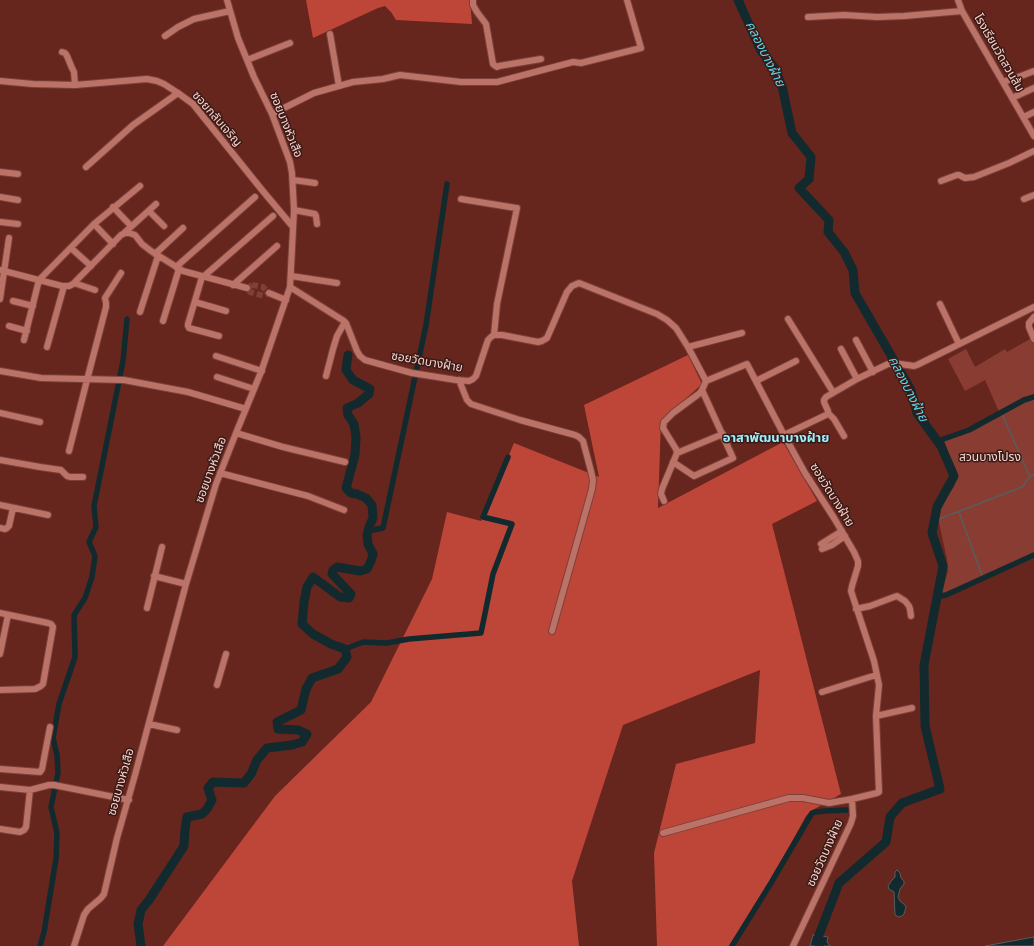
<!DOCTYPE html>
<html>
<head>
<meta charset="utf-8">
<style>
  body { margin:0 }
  canvas { display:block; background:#66251d }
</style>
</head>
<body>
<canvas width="1034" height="946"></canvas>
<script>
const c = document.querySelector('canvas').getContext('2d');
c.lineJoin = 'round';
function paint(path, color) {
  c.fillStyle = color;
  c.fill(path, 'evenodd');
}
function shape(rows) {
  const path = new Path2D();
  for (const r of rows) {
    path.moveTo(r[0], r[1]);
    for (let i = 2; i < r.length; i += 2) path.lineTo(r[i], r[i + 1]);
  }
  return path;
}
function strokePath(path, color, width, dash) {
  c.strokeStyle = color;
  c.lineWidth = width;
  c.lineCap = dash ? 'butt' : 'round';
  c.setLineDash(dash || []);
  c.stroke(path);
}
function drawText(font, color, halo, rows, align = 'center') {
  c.font = font + ' Quicksand,"Noto Sans Thai",sans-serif';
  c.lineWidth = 3;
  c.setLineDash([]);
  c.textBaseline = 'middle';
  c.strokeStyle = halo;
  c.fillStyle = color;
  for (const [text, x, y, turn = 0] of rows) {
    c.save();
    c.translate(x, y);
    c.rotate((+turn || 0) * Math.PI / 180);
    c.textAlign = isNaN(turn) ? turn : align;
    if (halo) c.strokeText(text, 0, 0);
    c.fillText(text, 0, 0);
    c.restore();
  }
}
paint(shape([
  [1034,338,1034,558,940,599,948,571,947,559,937,514,942,502,954,487,957,478,944,440,1001,416,985,380,965,391,948,359,966,349,975,367,1005,349,1007,352,1030,339]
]), '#893c32');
paint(shape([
  [306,0,470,0,472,24,396,20,391,12,385,6,378,8,313,38],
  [688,355,702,384,661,421,658,508,783,442,817,501,772,524,841,794,811,811,806,816,770,882,729,946,657,946,654,853,676,764,755,743,760,670,623,725,572,881,579,946,163,946,275,796,371,702,432,579,447,512,481,521,514,443,599,477,584,405]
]), '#bd4638');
const water = shape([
  [897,870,900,873,901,878,904,881,904,884,900,889,898,897,900,901,905,905,906,907,904,914,902,916,899,917,895,915,894,892,889,889,888,886,892,880,895,877,895,872,897,870],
  [813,935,828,937,827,942,830,946,810,946,813,935],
  [1034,937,1034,946,985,946,1034,937]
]);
paint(water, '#122a2e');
strokePath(water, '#585d5d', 1);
strokePath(shape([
  [1001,412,1030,477],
  [959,512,983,578],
  [934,521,1022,487,1028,479,1034,474]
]), '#585d5d', 1.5);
strokePath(shape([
  [938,441,969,430,1024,400,1034,397],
  [368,531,383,528,426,325,447,184],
  [937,597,946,595,1034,555],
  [345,649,363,642,387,643,409,639,481,633,493,574,512,524,483,517,508,457],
  [40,946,44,932,56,859,57,833,51,807,58,773,57,755,53,738,59,704,75,657,74,615,85,598,92,577,95,556,89,542,96,527,94,506,123,361,127,319],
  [732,946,771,883,812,813,815,812,825,811,847,810]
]), '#122a2e', 5.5);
strokePath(shape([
  [738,0,761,51,774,67,782,86,792,133,811,157,809,179,799,188,829,220,828,232,844,252,853,270,855,293,911,390,917,413,941,446,954,476,937,507,932,533,943,566,924,665,925,726,940,789,902,803,890,817,886,842,839,883,819,935,819,946],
  [141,946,138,924,141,910,149,900,184,846,185,829,187,817,202,814,207,809,212,800,208,788,213,782,244,783,251,774,257,760,267,748,292,745,302,742,307,734,298,730,278,729,277,722,301,710,306,689,312,678,338,669,347,657,345,649,331,644,313,634,302,624,304,602,307,587,313,577,340,597,349,598,351,594,332,574,333,570,337,567,360,571,367,569,371,561,373,554,368,544,367,535,369,527,373,518,372,505,366,498,357,494,351,493,346,488,355,455,356,437,354,424,348,415,347,408,358,403,369,394,370,389,353,380,346,370,348,355]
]), '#122a2e', 9);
strokePath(shape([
  [252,285,263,287,269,293,264,296,250,292,247,288,252,285]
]), '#7d3f37', 6, [6, 3]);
const street = shape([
  [473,0,473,5,477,12,486,24,493,64,494,65,497,67,499,66,541,59],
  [958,0,962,11,1034,136],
  [808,17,844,15,877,17,904,16,962,11],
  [330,34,339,86],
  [165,36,178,27,194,19,230,11],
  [62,52,65,53,67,56,72,68,74,72,75,85],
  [247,60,290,43],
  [0,81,33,84,75,85,147,79,157,81,164,84,178,93,193,104,262,190,293,227],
  [1003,82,1021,76,1034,71],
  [1012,98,1034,88],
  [272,114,314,93,353,82,383,79,400,75,461,82,497,82,573,62,581,63,641,48,627,0],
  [1024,117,1034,112],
  [86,167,133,125,178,93],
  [0,172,18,174],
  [293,180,315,183],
  [941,181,957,175,959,175,965,178,974,177,1009,163,1034,151],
  [0,197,18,200],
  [461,199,516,208,517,208,497,304,494,335],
  [1024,199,1034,195],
  [113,207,131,226],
  [294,210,315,214,316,216,317,224],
  [149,211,164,226],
  [0,222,18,224],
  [94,224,113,244],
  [123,234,156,204],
  [71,248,91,266],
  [155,254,183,228],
  [176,267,255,197],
  [0,270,62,286,69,286,73,284,121,235,125,233,129,233,135,235,142,244,151,251,183,271,247,288],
  [291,276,337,283],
  [202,277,188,324,188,326,189,328,219,336],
  [203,277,273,216],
  [74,283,95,290],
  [233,285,277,246],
  [290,287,344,321,346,323,357,351,360,356,365,360,412,373,456,380,469,381,473,379,476,376,488,340,491,337,494,335,502,335,538,342,542,341,547,338,567,292,572,286,579,283,657,314,667,320,676,328,688,347,706,381,747,364,784,435,805,473,834,518,854,552,858,561,858,566,852,586,851,591,874,661,879,685,876,716,879,792,877,793,852,799,853,816,851,823,793,946],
  [269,293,286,300],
  [0,299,9,238],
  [13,301,33,306],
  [195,302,226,311],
  [940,304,959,344],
  [140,312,158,256],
  [1034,317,1029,323,1029,327,1034,339],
  [788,319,833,392],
  [163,321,179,269],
  [9,326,27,331],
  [24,340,39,280,94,224,140,186],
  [856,340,873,372],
  [47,347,64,286],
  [688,347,742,333],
  [841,349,857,379],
  [216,356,262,371],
  [0,371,41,378,124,380,188,392,246,409],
  [326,376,333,349,337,336,345,322],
  [217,377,254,389],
  [459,380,467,400,471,404,520,420,575,435,579,437,583,441,591,471,593,480,592,489,552,631],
  [756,381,796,361],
  [0,413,40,422],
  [828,413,834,419,844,436],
  [236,433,283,447,345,462],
  [784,435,826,415,828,413,828,411,824,402,824,400,826,397,857,379,888,364,893,363,914,366,917,365,1034,307],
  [69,451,87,380,106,307,106,303,105,298,121,273],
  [677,453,723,434],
  [0,460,40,467,61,470,67,476,70,477,83,477],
  [673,462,694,476,733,458,702,390],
  [220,473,308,496,344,510],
  [664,501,661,494,662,489,677,453,676,449,663,428,664,422,673,413,700,393,702,390,706,381],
  [0,505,48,515],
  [0,528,5,529,7,528,9,526,13,508],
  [821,544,842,531],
  [822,549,832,545,845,536],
  [154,576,186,584],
  [147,608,162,547],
  [856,609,870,606,894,597,897,596,905,601,909,606,910,609,911,616],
  [0,613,48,623,51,624,53,627,43,684,41,686,35,689,0,690],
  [0,654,8,615],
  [217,685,226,654],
  [822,692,876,675],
  [876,716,912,708],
  [149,724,177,730],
  [0,769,40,772,42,769,50,727],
  [0,787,30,790,49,785,54,785,129,800],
  [0,829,20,832,24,830,26,827,30,790],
  [663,833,789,798,803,798,829,803,852,799],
  [74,946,84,915,88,909,101,898,104,894,117,838,135,775,186,584,216,484,236,433,261,372,290,287,294,210,292,173,290,162,272,114,254,77,238,38,227,0]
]);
strokePath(street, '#7b403b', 8);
strokePath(street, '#bc7367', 6);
drawText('12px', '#fdd3cc', '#381a16', [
  ["โรงเรียนวัดสวนส้ม",999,53,60],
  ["ซอยกลับเจริญ",217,119,49],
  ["ซอยบางหัวเสือ",286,125,68],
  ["ซอยวัดบางฝ้าย",427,362,10],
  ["ซอยบางหัวเสือ",211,470,-70],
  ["ซอยวัดบางฝ้าย",832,495,58],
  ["ซอยบางหัวเสือ",121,782,-74],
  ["ซอยวัดบางฝ้าย",825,853,-66]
]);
drawText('12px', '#f9d9d3', '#381a16', [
  ["สวนบางโปรง",990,457]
]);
drawText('italic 13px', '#5ad5e9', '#381a16', [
  ["คลองบางฝ้าย",765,54,63],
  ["คลองบางฝ้าย",908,389,63]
]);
drawText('bold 13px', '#9eeefc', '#381a16', [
  ["อาสาพัฒนาบางฝ้าย",776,438]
]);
</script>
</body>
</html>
